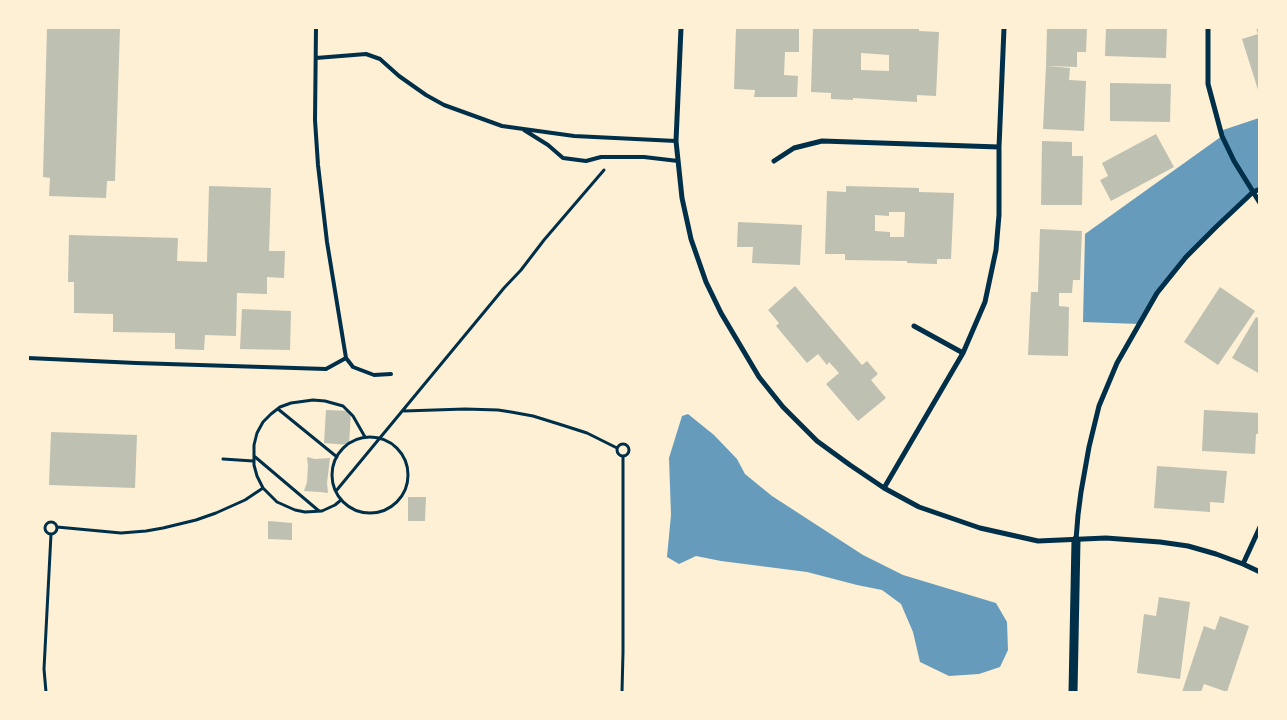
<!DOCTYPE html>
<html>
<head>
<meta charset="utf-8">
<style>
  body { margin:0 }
  #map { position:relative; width:1287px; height:720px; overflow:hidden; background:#fdf0d5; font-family:"Crimson Pro",serif }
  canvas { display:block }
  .frame { position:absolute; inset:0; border:29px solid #fdf0d5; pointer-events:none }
</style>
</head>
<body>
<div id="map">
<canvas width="1287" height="720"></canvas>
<div class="frame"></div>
</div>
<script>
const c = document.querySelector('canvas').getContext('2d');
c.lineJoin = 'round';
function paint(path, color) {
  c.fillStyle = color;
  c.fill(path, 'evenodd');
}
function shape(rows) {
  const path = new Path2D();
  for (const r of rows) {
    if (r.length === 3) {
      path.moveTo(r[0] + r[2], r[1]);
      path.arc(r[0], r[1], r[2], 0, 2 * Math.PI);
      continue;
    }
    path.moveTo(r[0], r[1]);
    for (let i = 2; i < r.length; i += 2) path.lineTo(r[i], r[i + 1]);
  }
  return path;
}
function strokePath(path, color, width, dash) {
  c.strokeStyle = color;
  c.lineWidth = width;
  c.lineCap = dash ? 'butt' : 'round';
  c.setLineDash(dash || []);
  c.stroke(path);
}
paint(shape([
  [1259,118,1259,189,1217,226,1157,293,1139,324,1083,322,1085,234,1222,136,1220,131],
  [688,414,714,435,737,459,745,474,772,496,863,555,903,575,996,603,1007,622,1008,650,1000,667,979,674,949,676,920,662,913,632,901,604,882,590,857,585,807,572,721,561,696,556,679,564,667,557,671,515,669,458,682,416]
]), '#669bbc');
paint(shape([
  [47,28,120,28,115,181,107,181,106,198,49,196,50,178,43,177],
  [736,28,799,28,799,52,785,52,784,75,798,76,797,97,754,97,755,90,734,89],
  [813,28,919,28,919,31,939,32,936,96,917,95,917,102,853,98,853,100,831,99,831,93,811,92],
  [861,53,889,55,889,71,861,70],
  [1047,28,1087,28,1086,52,1077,52,1077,67,1046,66],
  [1106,28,1167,28,1166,58,1105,56],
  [1256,28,1260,28,1259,93,1242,39,1258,34],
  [1046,66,1070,68,1069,80,1086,81,1084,131,1043,129],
  [1110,83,1171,84,1170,122,1110,121],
  [1156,134,1174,167,1111,201,1100,180,1108,176,1102,163],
  [1042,141,1072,142,1072,156,1083,156,1082,205,1041,205],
  [209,186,271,188,269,251,285,251,284,278,267,277,267,294,237,293,236,336,205,335,204,350,175,349,175,333,113,332,113,314,74,313,74,282,68,282,69,235,178,238,177,261,207,262],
  [846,186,919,188,919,192,954,193,951,259,937,259,937,264,907,263,907,261,845,260,845,254,825,254,827,191,846,192],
  [889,212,905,212,904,237,890,237,890,232,875,231,875,215,889,216],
  [738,222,802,225,800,265,752,263,753,247,737,247],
  [1040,229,1082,231,1080,280,1073,280,1072,293,1059,293,1059,306,1069,307,1068,356,1028,355,1031,292,1038,292],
  [795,286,862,365,867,361,878,374,871,380,886,398,858,421,826,384,839,373,829,362,827,365,818,354,807,363,776,326,779,323,768,310],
  [1220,287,1255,311,1218,365,1184,342],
  [242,309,291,311,290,350,240,349],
  [1256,317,1260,319,1260,374,1232,358],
  [326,410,351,411,349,445,324,443],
  [1204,410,1260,413,1260,434,1256,434,1255,454,1202,451],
  [51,432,137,435,135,488,49,485],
  [307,457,315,459,330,458,327,483,328,493,320,492,304,491,307,482,308,466],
  [1157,466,1227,471,1224,503,1210,502,1210,512,1154,508],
  [408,497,426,497,425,521,408,521],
  [268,521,292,523,292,540,268,539],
  [1159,597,1190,602,1180,679,1137,673,1144,614,1156,616],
  [1220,616,1249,626,1227,692,1204,684,1201,692,1182,692,1204,626,1215,630]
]), '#bec0b2');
strokePath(shape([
  [278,409,337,457],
  [404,411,465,409,498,410,511,412,533,416,562,425,587,433,617,448],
  [370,475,38],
  [623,450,6],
  [254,456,319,511],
  [223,459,253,461],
  [263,488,277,502,295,510,305,512,322,511,335,505,341,500],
  [336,491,504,288,521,270,544,240,604,170],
  [51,528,6],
  [57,527,121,533,146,531,163,528,196,520,216,513,245,500,263,488,257,476,254,465,254,445,257,433,263,422,271,414,280,407,291,403,313,400,325,401,343,406,353,416,365,437],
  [46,692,44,669,51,534],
  [622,692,623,652,623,457]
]), '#003049', 3);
strokePath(shape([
  [316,28,315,120,318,165,327,242,346,358,353,367,374,375,391,374],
  [316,58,366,54,380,59,399,76,426,95,444,105,502,126,574,136,676,141],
  [524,130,548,145,563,158,586,161,601,157,644,157,678,161],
  [28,358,136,363,326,369,346,358]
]), '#003049', 4);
strokePath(shape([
  [681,28,676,141,682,198,691,239,706,282,721,313,759,377,783,407,817,441,850,465,884,488,919,507,980,528,1038,541,1106,538,1160,542,1188,546,1216,554,1243,564,1260,572],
  [1208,28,1208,84,1222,136,1234,161,1260,203],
  [774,161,794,148,822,141,999,147],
  [914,326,963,353],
  [884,488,963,353,985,302,996,250,999,215,999,147,1004,28],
  [1076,540,1078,515,1081,492,1089,447,1099,406,1117,363,1157,293,1186,257,1217,226,1253,192,1260,189],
  [1243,564,1260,527]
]), '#003049', 5);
strokePath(shape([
  [1073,692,1076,540]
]), '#003049', 9);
</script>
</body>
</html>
